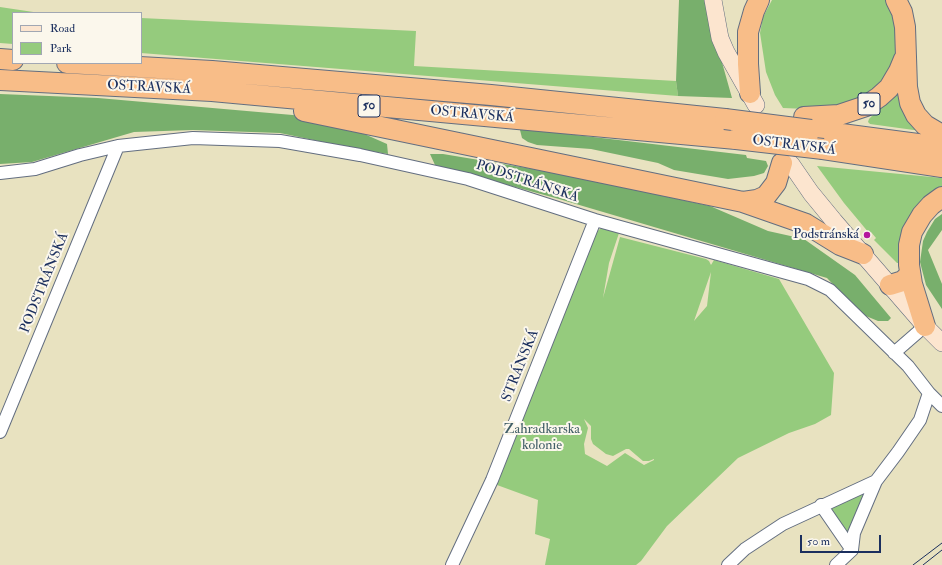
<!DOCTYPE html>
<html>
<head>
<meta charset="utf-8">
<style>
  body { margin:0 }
  #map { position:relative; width:942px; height:565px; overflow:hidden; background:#e8e2c0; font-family:"IM FELL Double Pica",serif }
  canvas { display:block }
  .legend { position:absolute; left:12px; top:12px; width:130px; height:52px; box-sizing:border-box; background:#fbf7ec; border:1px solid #a1a7b3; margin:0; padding:5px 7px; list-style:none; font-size:12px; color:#1b2f5e }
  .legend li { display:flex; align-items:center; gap:8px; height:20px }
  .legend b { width:20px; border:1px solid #a1a7b3 }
  .scale { position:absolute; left:800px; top:535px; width:81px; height:18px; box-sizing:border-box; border:2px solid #1b2f5e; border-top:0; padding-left:5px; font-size:12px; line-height:14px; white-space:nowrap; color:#1b2f5e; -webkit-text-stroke:3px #fbf7ec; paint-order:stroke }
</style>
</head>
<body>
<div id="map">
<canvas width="942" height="565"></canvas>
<ul class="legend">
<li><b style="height:5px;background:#fce5cf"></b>Road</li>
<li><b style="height:11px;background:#95cb7d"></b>Park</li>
</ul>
<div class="scale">50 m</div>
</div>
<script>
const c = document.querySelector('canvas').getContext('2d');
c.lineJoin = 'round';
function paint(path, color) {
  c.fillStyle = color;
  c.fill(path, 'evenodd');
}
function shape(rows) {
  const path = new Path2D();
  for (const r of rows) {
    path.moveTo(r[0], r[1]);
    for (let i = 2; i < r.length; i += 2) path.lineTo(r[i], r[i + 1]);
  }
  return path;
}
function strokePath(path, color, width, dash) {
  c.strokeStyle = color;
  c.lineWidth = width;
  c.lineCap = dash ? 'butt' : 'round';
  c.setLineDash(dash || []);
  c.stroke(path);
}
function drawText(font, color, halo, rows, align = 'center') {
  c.font = font + ' "IM FELL Double Pica",serif';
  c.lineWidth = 4;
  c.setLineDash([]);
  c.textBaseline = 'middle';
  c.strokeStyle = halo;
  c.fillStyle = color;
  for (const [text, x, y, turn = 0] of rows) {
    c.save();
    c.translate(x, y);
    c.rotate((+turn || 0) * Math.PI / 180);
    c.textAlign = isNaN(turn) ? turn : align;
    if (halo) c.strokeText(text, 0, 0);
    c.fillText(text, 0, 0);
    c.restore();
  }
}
paint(shape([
  [772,0,888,0,899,34,897,59,885,81,867,98,842,108,807,109,783,108,775,95,766,72,760,33,763,17],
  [0,7,40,13,13,13,13,44,0,43],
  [141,18,416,31,414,66,676,81,678,96,141,53],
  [900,87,921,131,870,124,868,122,869,119],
  [817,166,942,178,942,189,899,263,897,263,874,240,876,238,871,232,869,233,844,203],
  [605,228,619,233,609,263,603,298,620,237,706,259,709,261,711,265,714,260,779,279,834,373,831,415,815,424,789,433,738,458,667,526,641,561,636,565,545,565,550,539,535,534,538,500,497,485,596,232,600,229],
  [711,272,707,306,694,321],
  [584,419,591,426,591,439,593,444,606,454,613,456,626,449,629,449,643,461,649,461,654,459,654,460,644,465,625,453,607,466,585,454,584,444,588,428],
  [860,494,863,494,864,497,850,533,844,532,830,514,831,506]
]), '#95cb7d');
paint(shape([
  [679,0,706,0,707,9,732,98,678,96,676,81],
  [0,94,98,98,304,116,353,129,387,144,388,154,347,147,280,133,193,130,134,132,32,162,0,164],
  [525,129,746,155,747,158,766,161,768,166,764,173,754,176,728,179,674,170,658,163,591,149,537,145,528,142,522,138,520,130],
  [430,154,443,154,551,172,566,173,575,177,710,206,768,231,804,239,855,275,891,318,888,321,878,321,861,314,827,278,559,199,435,165],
  [942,214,942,230,928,250,942,284,942,309,926,285,920,262,923,241,927,232,935,219]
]), '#78af6c');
const minor = shape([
  [0,173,35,169,80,155,118,146,193,138,280,141,360,155,468,179,595,220,808,279,830,290,908,366,929,393,942,406],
  [894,353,925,326],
  [0,432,118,146],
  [821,505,852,550],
  [452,565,492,480,595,220],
  [728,565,745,549,783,524,876,481,898,452,920,420,929,393],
  [836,565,852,550,854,533,876,481]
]);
const secondary = shape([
  [713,0,720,38,726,52,756,105],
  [791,164,811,193,834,221,925,326,942,343]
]);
const trunk = shape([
  [896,0,902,12,905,27,907,87,910,103,916,115,925,125,942,135],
  [0,59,13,60],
  [67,63,212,71,491,95,725,119],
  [0,80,212,91,736,139],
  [750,93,748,64,748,32,754,11,759,0],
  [304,111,743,202,806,224,840,245,863,254],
  [804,117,839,115,866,106,879,97,889,88,899,71,904,59],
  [811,130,942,147],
  [823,149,942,167],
  [743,202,757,200,766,196,776,183,782,163],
  [890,285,903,281,910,274],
  [925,326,912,284,909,265,909,245,912,232,922,215,931,205,942,197]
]);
strokePath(minor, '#636e80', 14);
strokePath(secondary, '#636e80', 18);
strokePath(trunk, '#636e80', 22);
strokePath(minor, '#fff', 12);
strokePath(secondary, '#fce5cf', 17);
strokePath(trunk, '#f8bd88', 20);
strokePath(shape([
  [913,565,942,543],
  [923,565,942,550]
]), '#1b2f5e', 1);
const trunkBridge = shape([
  [725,119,811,130],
  [736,139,823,149]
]);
strokePath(trunkBridge, '#636e80', 22, []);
strokePath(trunkBridge, '#f8bd88', 20);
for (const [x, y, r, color] of [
  [867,235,4,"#b5179e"]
]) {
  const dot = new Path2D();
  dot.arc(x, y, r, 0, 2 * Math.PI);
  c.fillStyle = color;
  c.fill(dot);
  strokePath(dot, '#fbf7ec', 1.5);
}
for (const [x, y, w] of [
  [869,104,22],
  [369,106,22]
]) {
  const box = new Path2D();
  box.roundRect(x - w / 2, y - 11, w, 22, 3);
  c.fillStyle = '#fbf7ec';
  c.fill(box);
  strokePath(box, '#1b2f5e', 1);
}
drawText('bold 13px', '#1b2f5e', null, [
  ["50",869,104],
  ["50",369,106]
]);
drawText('14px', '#1b2f5e', '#fbf7ec', [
  ["OSTRAVSKÁ",149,88,3],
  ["OSTRAVSKÁ",472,115,5],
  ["OSTRAVSKÁ",794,146,7],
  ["PODSTRÁNSKÁ",527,182,18],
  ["PODSTRÁNSKÁ",45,283,-68],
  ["STRÁNSKÁ",521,366,-68]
]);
drawText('14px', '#1b2f5e', '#fbf7ec', [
  ["Podstránská",859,235]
], 'right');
drawText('14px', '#405e67', '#fbf7ec', [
  ["Zahradkarska",542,430],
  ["kolonie",542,446]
]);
</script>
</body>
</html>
